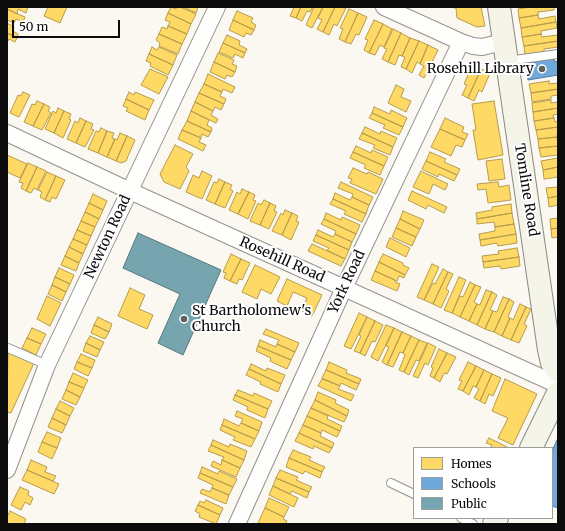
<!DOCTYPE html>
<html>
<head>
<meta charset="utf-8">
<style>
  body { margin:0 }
  #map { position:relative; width:565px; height:531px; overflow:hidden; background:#faf8f0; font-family:Merriweather,serif }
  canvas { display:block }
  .frame { position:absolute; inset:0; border:8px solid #0c0c0c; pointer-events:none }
  .legend { position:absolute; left:413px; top:447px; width:140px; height:72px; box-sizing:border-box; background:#fff; border:1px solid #9e9e9e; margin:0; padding:5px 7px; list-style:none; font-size:12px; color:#0c0c0c }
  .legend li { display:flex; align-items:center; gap:8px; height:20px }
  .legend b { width:20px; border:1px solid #9e9e9e }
  .scale { position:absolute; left:12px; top:20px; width:108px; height:18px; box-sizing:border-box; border:2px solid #0c0c0c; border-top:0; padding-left:5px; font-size:12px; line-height:14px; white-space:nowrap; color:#0c0c0c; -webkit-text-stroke:3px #fff; paint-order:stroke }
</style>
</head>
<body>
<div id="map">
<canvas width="565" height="531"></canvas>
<div class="frame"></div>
<ul class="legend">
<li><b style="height:11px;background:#ffd966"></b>Homes</li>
<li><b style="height:11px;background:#6fa8dc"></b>Schools</li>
<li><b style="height:11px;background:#76a5af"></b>Public</li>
</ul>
<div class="scale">50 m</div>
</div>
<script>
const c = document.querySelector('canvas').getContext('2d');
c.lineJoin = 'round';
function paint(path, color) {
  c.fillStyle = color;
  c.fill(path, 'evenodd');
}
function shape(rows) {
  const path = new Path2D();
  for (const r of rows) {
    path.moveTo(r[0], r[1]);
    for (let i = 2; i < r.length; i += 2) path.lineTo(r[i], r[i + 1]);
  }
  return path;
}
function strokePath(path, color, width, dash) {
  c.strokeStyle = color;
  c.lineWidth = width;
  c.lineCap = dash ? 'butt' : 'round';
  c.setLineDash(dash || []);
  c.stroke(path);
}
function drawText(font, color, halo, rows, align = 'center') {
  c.font = font + ' Merriweather,serif';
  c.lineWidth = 4;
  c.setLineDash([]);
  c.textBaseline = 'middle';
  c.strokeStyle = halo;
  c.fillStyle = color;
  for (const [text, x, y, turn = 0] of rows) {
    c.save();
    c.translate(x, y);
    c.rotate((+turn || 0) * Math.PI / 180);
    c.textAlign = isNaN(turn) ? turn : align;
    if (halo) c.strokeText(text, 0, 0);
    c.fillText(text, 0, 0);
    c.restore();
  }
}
const homes = shape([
  [7,7,28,7,26,13,18,9,17,14,7,9,7,7],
  [48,7,67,7,60,23,44,16,48,7],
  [171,7,176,9,176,7,180,7,196,14,191,24,168,13,171,7],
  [183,7,198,7,196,13,183,7],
  [294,7,301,7,296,18,290,16,294,7],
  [301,7,313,7,310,12,307,11,302,21,296,18,301,7],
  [314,7,323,7,312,28,306,25,314,7],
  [323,7,335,7,323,32,317,29,322,20,318,18,323,7],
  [335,7,346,8,337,26,334,24,329,35,323,32,335,7],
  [447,7,481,7,485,26,477,27,457,18,456,8,447,7],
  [530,7,554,7,554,10,538,12,538,15,519,18,518,9,530,7],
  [7,9,25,17,23,22,16,19,14,23,7,20,7,9],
  [349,9,358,13,345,42,339,39,343,29,340,28,349,9],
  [237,11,253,18,251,22,256,25,254,30,233,20,237,11],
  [168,13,191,24,187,34,168,26,170,22,165,20,168,13],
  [358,13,367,17,359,35,356,34,351,44,345,42,358,13],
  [538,15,539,19,555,16,556,22,521,28,519,18,538,15],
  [233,20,254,30,251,35,246,33,244,37,229,30,233,20],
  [374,20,383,24,369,53,364,50,368,40,365,39,374,20],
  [556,22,557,28,541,31,541,34,522,37,521,28,556,22],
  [7,23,14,27,13,31,18,34,17,38,7,33,7,23],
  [383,24,392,29,384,47,380,45,375,55,369,53,383,24],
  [168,26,187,34,182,44,159,34,162,27,167,29,168,26],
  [393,29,401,33,388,62,382,59,387,49,384,48,393,29],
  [7,33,17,38,15,42,9,39,7,43,7,33],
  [401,33,410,38,402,56,399,55,395,65,388,62,401,33],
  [159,34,182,44,178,54,159,46,160,43,156,40,159,34],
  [541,34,542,37,558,35,558,41,524,46,522,37,541,34],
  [227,35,240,41,239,45,247,49,245,53,223,43,227,35],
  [410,38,419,41,406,69,401,67,405,57,402,56,410,38],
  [419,41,428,45,420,64,417,62,412,73,406,69,419,41],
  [558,41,558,47,544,49,544,52,525,55,524,46,558,41],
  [223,43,245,53,243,58,235,54,233,58,219,52,223,43],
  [428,45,438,50,424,78,419,75,424,66,420,64,428,45],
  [152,47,157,50,159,47,177,55,173,65,149,54,152,47],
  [218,53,234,60,232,64,237,66,235,72,214,62,218,53],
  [149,54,173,65,168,75,150,66,151,63,146,61,149,54],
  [214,62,235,72,232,77,227,75,225,79,210,72,214,62],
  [472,66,481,69,468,98,462,95,467,85,464,84,472,66],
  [150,69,168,77,159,94,141,85,150,69],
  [481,69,490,73,482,92,479,90,474,101,468,98,481,69],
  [208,74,235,87,232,93,223,89,222,92,204,84,208,74],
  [549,81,549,84,558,83,558,89,531,93,529,84,549,81],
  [204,84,222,92,220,96,226,99,224,104,199,93,204,84],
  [396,85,404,89,401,97,411,101,406,112,388,103,396,85],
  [558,89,558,95,551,96,551,99,532,102,531,93,558,89],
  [23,92,30,95,19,117,10,113,18,95,21,96,23,92],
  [129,92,134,95,135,92,154,100,149,110,126,99,129,92],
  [199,93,224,104,221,110,215,107,213,111,195,102,199,93],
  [126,99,149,110,145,120,126,111,128,108,123,106,126,99],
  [551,100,551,103,558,102,558,108,533,112,532,103,551,100],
  [37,101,44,104,33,126,24,122,32,104,35,105,37,101],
  [494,101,503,155,478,160,473,130,476,130,472,104,494,101],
  [195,102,213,111,211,115,218,119,216,123,191,111,195,102],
  [44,104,50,107,48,111,51,113,42,130,33,126,44,104],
  [374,107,390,114,391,110,407,118,403,127,372,113,374,107],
  [58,108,64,111,54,133,45,129,53,111,56,113,58,108],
  [558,108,558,114,553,115,554,118,534,121,533,112,558,108],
  [64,111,71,114,69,119,71,120,63,138,54,133,64,111],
  [191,111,209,120,207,125,212,128,211,132,187,121,191,111],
  [372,113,403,127,399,135,383,128,385,125,369,118,372,113],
  [80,118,86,121,76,143,67,139,75,121,78,123,80,118],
  [445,118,464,127,462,132,468,134,465,140,440,129,445,118],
  [554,118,555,122,558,121,558,127,536,130,534,121,554,118],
  [86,121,93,124,91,129,94,130,85,147,76,143,86,121],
  [187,121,211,132,208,137,202,134,201,138,182,130,187,121],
  [365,127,380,134,381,131,397,138,393,147,362,133,365,127],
  [558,127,557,137,538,139,536,130,558,127],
  [101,128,107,131,98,153,88,149,96,131,99,132,101,128],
  [440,129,465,140,462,147,456,145,451,156,431,147,440,129],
  [182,130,201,138,199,142,206,145,203,151,178,139,182,130],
  [107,131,114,133,112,138,115,139,107,157,98,153,107,131],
  [120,133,127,136,116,161,107,157,115,139,117,140,120,133],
  [362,133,393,147,390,155,373,148,375,145,359,139,362,133],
  [127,136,135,140,126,161,121,163,116,161,127,136],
  [557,137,558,146,539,148,538,139,557,137],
  [175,145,193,154,186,167,189,171,180,189,164,182,160,174,175,145],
  [356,146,371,153,372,150,388,157,384,166,353,152,356,146],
  [558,146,558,155,541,157,539,148,558,146],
  [353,152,384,166,380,175,364,168,366,165,350,158,353,152],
  [430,152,446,159,444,162,460,169,457,175,426,161,430,152],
  [7,155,27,164,20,178,7,172,7,155],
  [558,158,558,167,543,170,541,161,558,158],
  [502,159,505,179,489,181,486,161,502,159],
  [426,161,457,175,454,181,439,174,438,177,422,169,426,161],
  [28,163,37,167,26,191,21,188,23,183,19,182,28,163],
  [37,167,46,171,37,190,34,188,31,193,26,191,37,167],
  [558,167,558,177,544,179,543,170,558,167],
  [353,168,367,174,368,172,383,179,376,194,350,183,352,179,348,178,353,168],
  [202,171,212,176,202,199,186,192,193,175,199,178,202,171],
  [421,171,448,184,445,190,433,184,429,194,413,187,421,171],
  [47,172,56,176,45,200,40,197,42,192,38,190,47,172],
  [56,176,65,180,56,199,52,197,50,202,45,200,56,176],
  [219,179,225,182,215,204,206,200,214,182,217,183,219,179],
  [225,182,232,185,230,189,233,191,225,208,215,204,225,182],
  [341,182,373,197,369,205,352,197,353,194,338,188,341,182],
  [498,182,499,187,509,185,511,200,488,203,486,189,478,190,477,184,498,182],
  [558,187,558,196,548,198,546,188,558,187],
  [242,189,249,192,238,214,229,210,237,192,240,194,242,189],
  [412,191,447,207,444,213,428,205,426,209,408,200,412,191],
  [249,192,255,195,253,200,256,201,248,219,238,214,249,192],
  [335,193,350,200,352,197,369,205,366,214,333,199,335,193],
  [93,194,107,201,103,210,89,203,93,194],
  [558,196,558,205,549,207,548,198,558,196],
  [333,199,366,214,362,222,344,214,346,211,330,204,333,199],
  [264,200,270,203,260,225,250,221,258,203,261,205,264,200],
  [89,203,103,210,99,219,85,212,89,203],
  [270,203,276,206,274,211,277,212,269,229,260,225,270,203],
  [511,204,512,213,477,219,476,213,492,210,492,207,511,204],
  [285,210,292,213,282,235,272,231,281,213,283,215,285,210],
  [403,211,424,220,420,229,400,219,403,211],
  [85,212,99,219,95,227,81,221,85,212],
  [292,213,298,216,296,221,299,222,291,240,282,235,292,213],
  [326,213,341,220,342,217,360,225,356,234,324,219,326,213],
  [512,213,514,224,495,227,494,222,477,224,477,219,512,213],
  [558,218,558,228,551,229,550,219,558,218],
  [324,219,356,234,352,242,335,234,336,231,321,224,324,219],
  [400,219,420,229,416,237,396,228,400,219],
  [81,221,95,227,91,236,77,230,81,221],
  [514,224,516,234,480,240,479,234,495,231,495,227,514,224],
  [396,228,416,237,412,246,392,237,396,228],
  [558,228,558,237,552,238,551,229,558,228],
  [77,230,91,236,87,245,73,239,77,230],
  [318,230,333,237,335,234,352,242,349,250,316,235,318,230],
  [516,234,517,243,498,246,497,243,481,246,480,240,516,234],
  [316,235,349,250,345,259,327,250,329,248,313,241,316,235],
  [390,238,410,248,406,257,386,247,390,238],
  [73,239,87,245,83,254,69,247,73,239],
  [312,244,345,259,341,266,308,251,312,244],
  [69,247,83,254,79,263,65,256,69,247],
  [517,248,519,257,483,262,482,256,499,254,498,251,517,248],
  [231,254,241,259,230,281,224,278,226,273,223,272,231,254],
  [383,254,403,263,403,265,409,268,405,275,379,262,383,254],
  [65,256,79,263,76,271,61,265,65,256],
  [519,257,520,266,501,269,500,266,484,268,483,262,519,257],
  [241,259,250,263,242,280,239,279,237,284,230,281,241,259],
  [379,262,405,275,404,278,399,276,397,281,375,271,379,262],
  [432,264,439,267,424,300,417,297,432,264],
  [255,265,280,277,271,294,261,289,257,299,242,292,255,265],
  [59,268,74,275,70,284,55,277,59,268],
  [443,269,448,272,433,304,424,300,433,283,435,284,443,269],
  [375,271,395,280,395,282,400,284,397,291,371,280,375,271],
  [448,272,453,274,446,289,449,291,441,308,433,304,448,272],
  [55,277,70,284,66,292,52,285,55,277],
  [459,277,466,280,452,313,444,310,459,277],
  [287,279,322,295,312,316,302,311,307,298,293,292,287,306,277,301,287,279],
  [470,282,475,285,460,317,452,313,460,296,463,297,470,282],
  [52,285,66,292,62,301,48,294,52,285],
  [475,285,481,287,474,302,477,304,469,321,460,317,475,285],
  [130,288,145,295,139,309,153,315,147,329,118,316,130,288],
  [486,290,492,292,477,325,469,321,477,304,480,305,486,290],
  [492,292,497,295,490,310,493,311,485,329,477,325,492,292],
  [47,296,61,303,50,326,37,319,47,296],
  [503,297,509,299,494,332,485,329,493,311,497,312,503,297],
  [509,299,514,302,508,317,510,318,502,336,494,332,509,299],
  [520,304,526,307,511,340,502,336,510,318,513,320,520,304],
  [526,307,531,309,524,324,527,326,519,343,511,340,526,307],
  [359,313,367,317,351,349,344,346,359,313],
  [98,317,112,324,109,332,94,325,98,317],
  [367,317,375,321,360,353,354,351,361,336,359,335,367,317],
  [375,321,383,325,375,342,372,341,365,356,360,353,375,321],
  [94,325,109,332,105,339,91,333,94,325],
  [386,325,394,328,378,361,371,357,386,325],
  [32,328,46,334,41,344,27,338,32,328],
  [394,328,402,332,387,365,382,362,389,347,386,346,394,328],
  [266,329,299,343,295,352,277,344,279,340,263,334,266,329],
  [402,332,411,336,403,353,400,352,393,367,387,365,402,332],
  [90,336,104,342,100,350,86,343,90,336],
  [411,336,419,340,404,372,399,370,405,355,403,353,411,336],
  [27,338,41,344,36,355,22,348,27,338],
  [260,340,276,347,277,344,295,352,291,360,258,346,260,340],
  [419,340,427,343,419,361,416,360,409,375,404,372,419,340],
  [86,343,100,350,97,357,83,351,86,343],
  [428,343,436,347,428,365,425,363,418,378,413,376,428,343],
  [258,346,291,360,287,369,270,361,271,358,256,351,258,346],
  [439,349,447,353,434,378,430,376,433,368,431,367,439,349],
  [8,352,34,363,11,413,7,412,8,352],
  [447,353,456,357,447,374,444,373,440,382,434,378,447,353],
  [81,354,95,360,92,368,77,362,81,354],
  [77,362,92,368,88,376,74,369,77,362],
  [329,362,347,370,346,373,361,379,359,384,326,370,329,362],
  [468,362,476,366,463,391,458,389,462,381,459,380,468,362],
  [251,364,266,371,267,368,285,375,281,384,249,369,251,364],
  [476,366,484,370,476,387,473,386,469,395,463,391,476,366],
  [249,369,281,384,278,392,260,384,261,382,246,375,249,369],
  [326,370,359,384,356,390,341,383,340,386,322,378,326,370],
  [484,370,492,374,480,401,474,398,479,389,476,387,484,370],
  [73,373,88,380,84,388,69,382,73,373],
  [492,374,501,378,493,396,489,394,485,404,480,401,492,374],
  [322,379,340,386,338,389,354,395,351,401,318,386,322,379],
  [505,379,537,394,513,445,498,438,508,418,492,411,505,379],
  [69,382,84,388,80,397,66,390,69,382],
  [66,390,80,397,76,405,62,399,66,390],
  [238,390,253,396,254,393,272,401,268,409,235,395,238,390],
  [318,392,336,400,335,403,349,410,347,416,315,400,318,392],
  [235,395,268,409,265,418,247,410,248,407,233,400,235,395],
  [315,400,347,416,344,422,311,408,315,400],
  [60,401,74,408,70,416,56,409,60,401],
  [311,408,328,416,327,419,342,426,340,431,307,416,311,408],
  [56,409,70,416,66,425,52,418,56,409],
  [237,411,262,422,259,431,241,423,243,419,235,416,237,411],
  [307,416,340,431,337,437,322,430,321,433,303,425,307,416],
  [52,418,66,425,62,433,48,427,52,418],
  [224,419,239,426,241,423,259,431,255,439,222,425,224,419],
  [222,425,255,439,251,447,233,440,235,437,220,430,222,425],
  [303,425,321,433,320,436,334,443,332,448,299,433,303,425],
  [47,432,61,438,57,448,42,442,47,432],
  [299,433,332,448,329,453,314,446,313,449,295,441,299,433],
  [489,438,509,448,490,448,492,445,486,443,489,438],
  [213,440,229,447,230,444,247,451,244,460,211,445,213,440],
  [42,442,57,448,52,459,38,452,42,442],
  [211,445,244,460,240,468,222,460,224,457,208,451,211,445],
  [293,450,311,457,309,460,325,467,322,472,289,458,293,450],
  [289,458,322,472,320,478,305,471,303,474,286,467,289,458],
  [31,460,47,467,45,472,56,476,53,481,27,470,31,460],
  [222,460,240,468,236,477,211,466,213,461,221,465,222,460],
  [202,467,218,474,219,471,237,479,233,487,200,473,202,467],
  [27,470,59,484,54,494,22,480,27,470],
  [280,470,298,477,296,480,312,487,309,492,276,478,280,470],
  [200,473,233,487,229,495,212,488,213,485,198,478,200,473],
  [276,478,309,492,307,498,292,491,290,494,273,486,276,478],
  [273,486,298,498,294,507,269,495,273,486],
  [20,487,29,491,28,495,33,498,30,505,25,502,21,510,11,505,20,487],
  [212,488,229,495,226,504,200,493,202,489,210,492,212,488],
  [269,498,289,507,284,517,265,508,269,498],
  [206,500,223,508,220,515,198,505,200,501,204,503,206,500],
  [198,505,220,515,216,524,199,517,200,514,195,511,198,505],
  [265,508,284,517,283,519,287,521,285,524,260,524,258,523,265,508],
  [10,511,26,519,24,524,7,524,7,517,10,511]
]);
paint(homes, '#ffd966');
strokePath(homes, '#b69c4b', 1);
const schools = shape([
  [554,59,555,62,558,61,558,75,528,80,526,63,554,59],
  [558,438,558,508,552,506,552,451,558,438]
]);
paint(schools, '#6fa8dc');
strokePath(schools, '#51799e', 1);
const public = shape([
  [138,233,221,270,183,355,158,343,180,294,123,268,138,233]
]);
paint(public, '#76a5af');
strokePath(public, '#56777e', 1);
const service = shape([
  [507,61,558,54],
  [8,348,47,365],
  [391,483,414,494],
  [461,518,473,524]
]);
const minor = shape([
  [384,7,461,42,473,46,482,47,503,42],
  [7,133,130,191,558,385],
  [7,470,47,365,217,7],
  [237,524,344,288,461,42]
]);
const secondary = shape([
  [499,7,549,350,552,363,558,371],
  [531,448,558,393],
  [494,524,497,518]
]);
strokePath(service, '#93928f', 10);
strokePath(minor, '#93928f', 18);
strokePath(secondary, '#8a8985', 24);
strokePath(service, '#fefefd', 8);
strokePath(minor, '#fefefd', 16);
strokePath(secondary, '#f4f4e9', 22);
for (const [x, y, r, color] of [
  [542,69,4,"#5f5f5c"],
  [184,319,4,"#5f5f5c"]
]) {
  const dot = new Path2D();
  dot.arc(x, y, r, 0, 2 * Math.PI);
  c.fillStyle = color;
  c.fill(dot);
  strokePath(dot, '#fff', 1.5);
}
drawText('14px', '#0c0c0c', '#fff', [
  ["Rosehill Library",534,69],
  ["St Bartholomew's",192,311,"left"],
  ["Church",192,327,"left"]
], 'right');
drawText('14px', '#0c0c0c', '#fff', [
  ["Tomline Road",526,190,81],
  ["Newton Road",108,237,-65],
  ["Rosehill Road",282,260,24],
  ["York Road",347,282,-65]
]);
</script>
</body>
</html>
